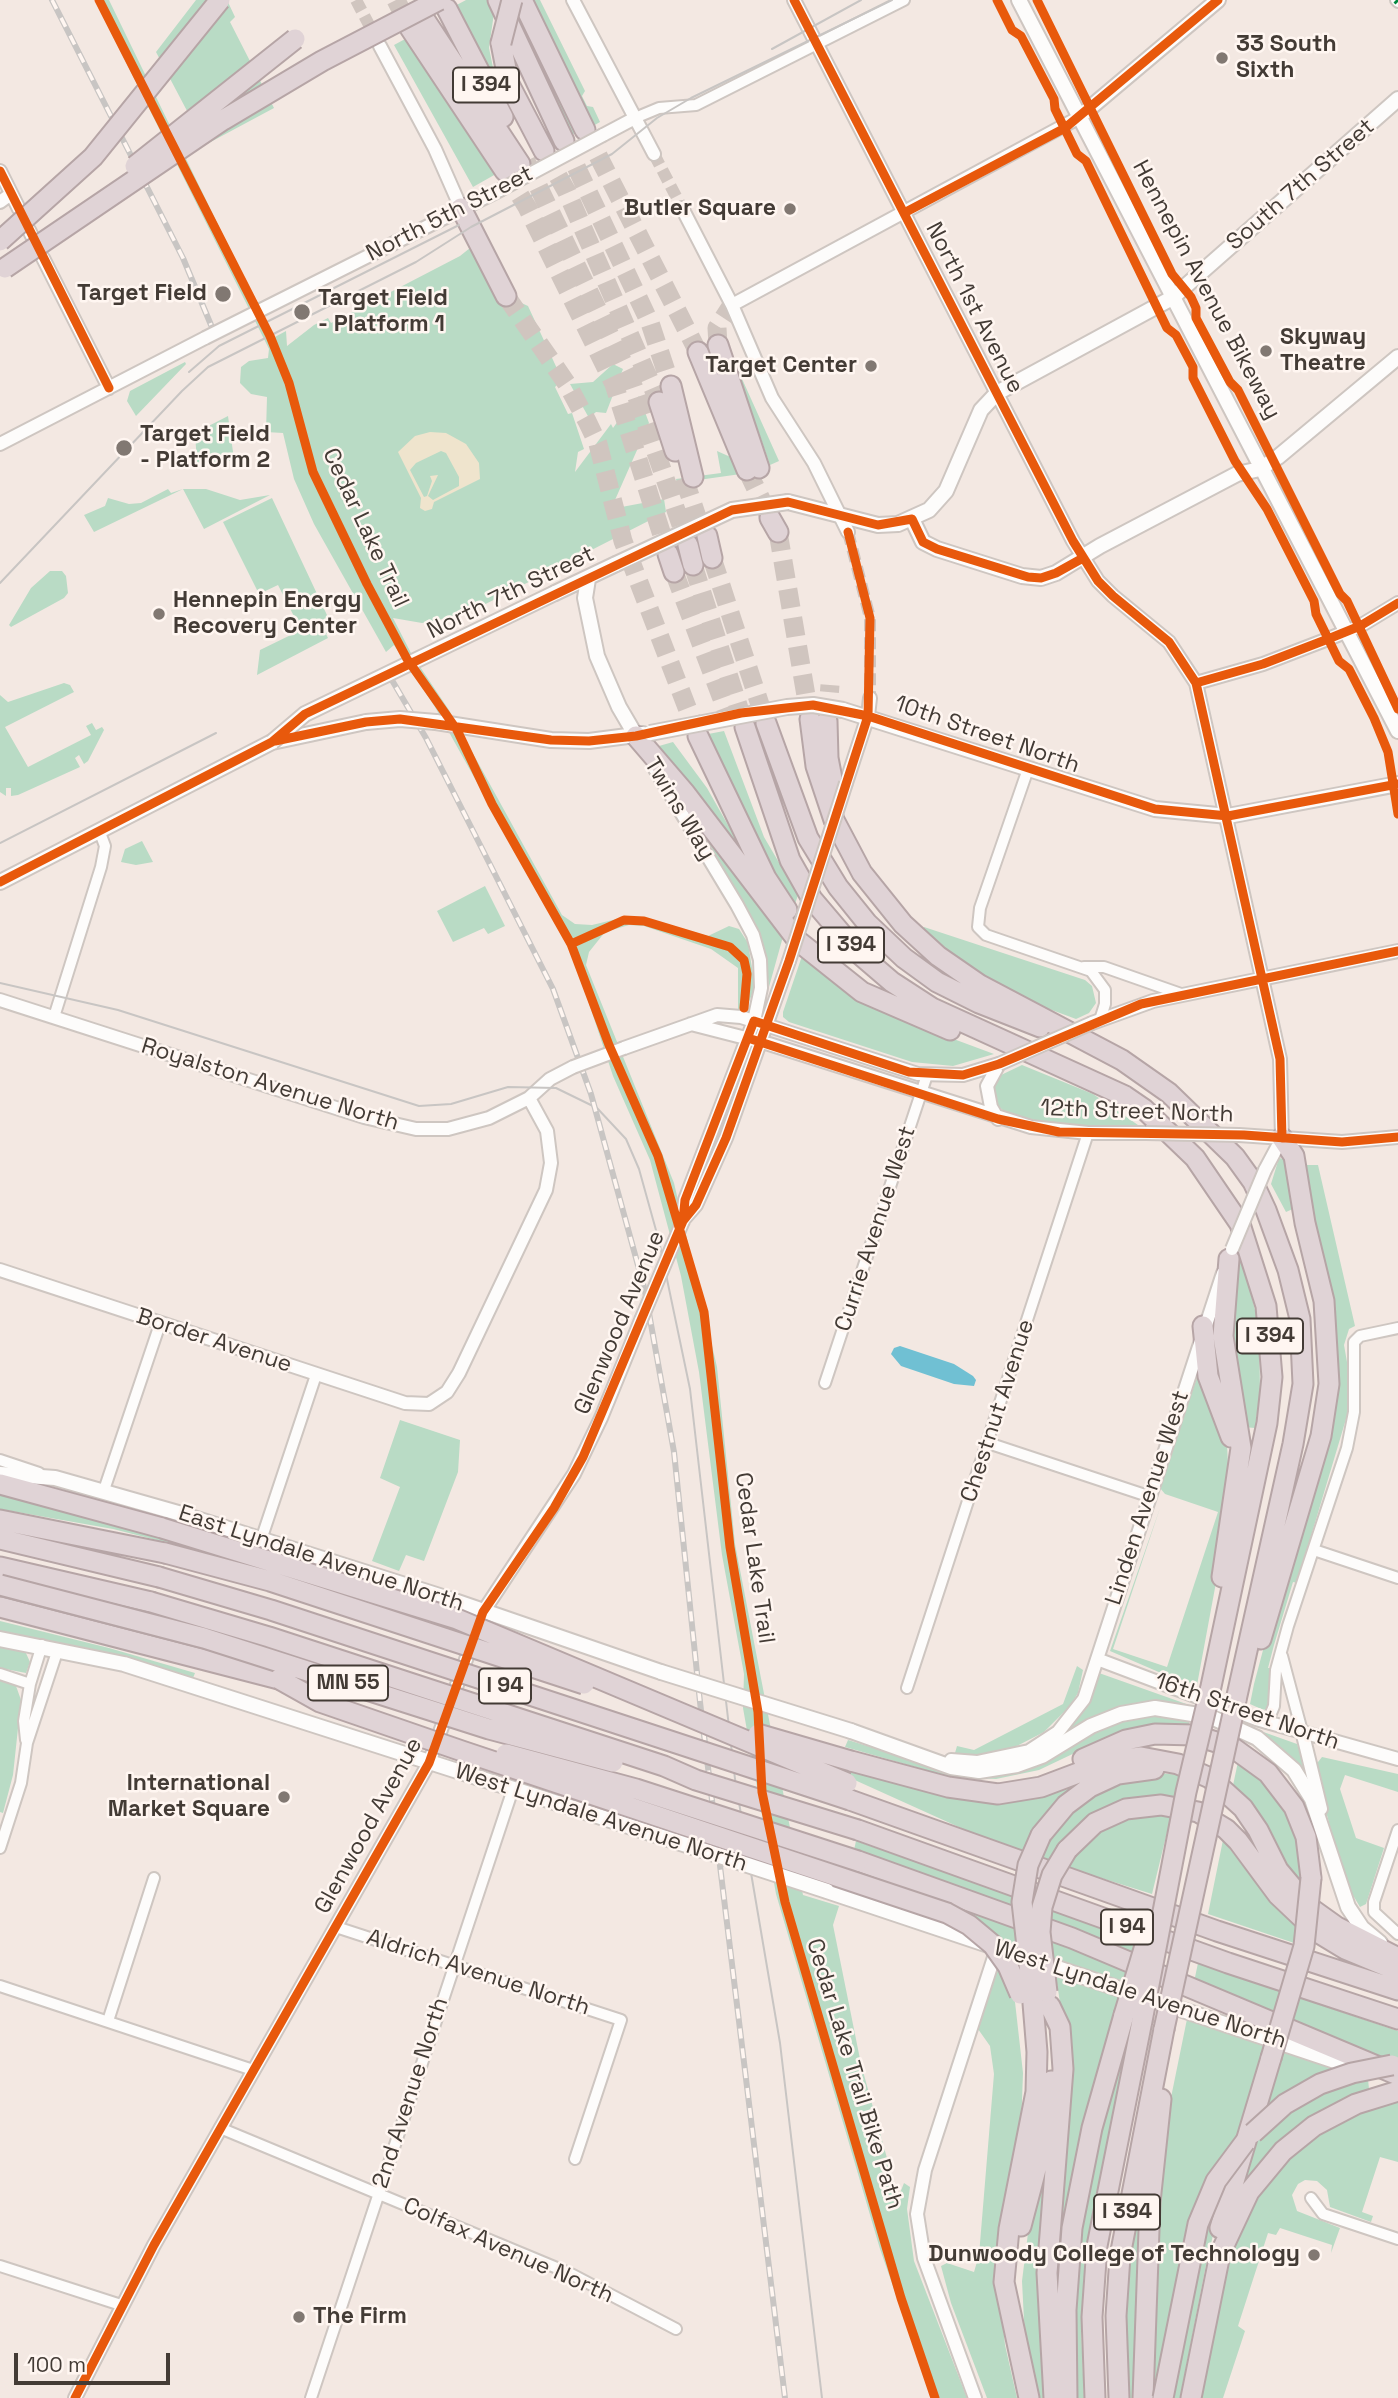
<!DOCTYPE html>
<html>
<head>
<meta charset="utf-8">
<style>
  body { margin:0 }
  #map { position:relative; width:1398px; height:2398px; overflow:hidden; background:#f3e8e2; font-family:"Space Grotesk",sans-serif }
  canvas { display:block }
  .scale { position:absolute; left:14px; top:2353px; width:156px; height:32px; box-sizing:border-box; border:4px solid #433b35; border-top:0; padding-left:9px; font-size:21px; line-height:24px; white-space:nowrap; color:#433b35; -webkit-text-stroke:5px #fff6f1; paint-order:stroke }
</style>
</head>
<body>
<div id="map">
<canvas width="1398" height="2398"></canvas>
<div class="scale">100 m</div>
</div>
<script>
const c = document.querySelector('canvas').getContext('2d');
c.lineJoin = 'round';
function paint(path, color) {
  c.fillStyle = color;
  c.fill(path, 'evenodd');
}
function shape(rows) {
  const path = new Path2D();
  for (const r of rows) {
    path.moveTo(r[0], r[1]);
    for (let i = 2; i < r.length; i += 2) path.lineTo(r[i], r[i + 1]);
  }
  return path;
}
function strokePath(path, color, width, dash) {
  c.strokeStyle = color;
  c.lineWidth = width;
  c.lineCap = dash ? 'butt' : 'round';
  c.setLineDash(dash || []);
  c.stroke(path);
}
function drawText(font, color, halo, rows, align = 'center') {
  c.font = font + ' "Space Grotesk",sans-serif';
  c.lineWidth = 5;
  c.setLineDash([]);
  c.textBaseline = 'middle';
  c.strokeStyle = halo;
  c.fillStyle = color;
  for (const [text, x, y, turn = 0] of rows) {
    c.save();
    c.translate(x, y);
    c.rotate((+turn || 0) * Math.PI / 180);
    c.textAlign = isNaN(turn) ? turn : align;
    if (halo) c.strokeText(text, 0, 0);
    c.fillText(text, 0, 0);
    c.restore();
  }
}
paint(shape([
  [95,0,109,0,273,338,286,331,287,346,314,325,328,318,331,323,460,256,470,248,493,290,528,306,560,375,562,380,555,387,568,414,572,413,584,449,578,452,575,472,611,424,613,428,634,399,635,402,639,396,649,423,611,509,664,499,666,512,464,615,422,623,393,618,412,655,449,710,562,915,575,924,592,925,617,919,644,918,708,936,729,926,739,929,748,943,755,987,746,1009,738,1011,738,968,711,949,644,926,629,925,605,932,589,952,586,965,674,1183,717,1367,735,1544,803,1895,839,1906,833,1925,861,2064,898,2198,904,2183,910,2187,907,2209,914,2261,967,2398,932,2398,880,2249,776,1894,743,1708,744,1674,722,1555,699,1372,681,1276,650,1160,613,1076,575,961,564,939,435,707,394,645,386,652,314,524,294,479,283,433,266,432,267,397,251,394,240,383,241,367,249,361,268,358,269,349],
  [196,0,227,0,235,17,230,22,274,108,205,145,156,52],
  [466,0,488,0,494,13,489,48,497,87,453,7],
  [532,0,540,0,585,91,582,96,587,106,593,107,600,122,593,126],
  [520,5,580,131,566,137,513,27],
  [407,38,496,174,473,187,394,45],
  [734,361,779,461,770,465],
  [185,362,186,364,136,416,127,401,130,391],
  [613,364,623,369,606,413,596,412,589,418,570,384,593,382],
  [228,416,234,459,214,466,197,463,195,433],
  [717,451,762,471,677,483,676,479,721,473],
  [168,489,171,493,183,489,206,489,240,500,270,495,204,529,183,489,94,532,84,515,105,506,108,498,129,504,141,503],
  [272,498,334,630,326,634,328,638,257,675,260,650,301,630,278,585,259,594,223,522],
  [50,571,62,571,66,576,68,593,64,598,11,627,9,625,31,588],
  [64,683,70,685,74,692,5,727,28,767,91,735,86,726,92,723,96,730,102,727,104,730,88,761,84,764,79,755,75,758,80,767,18,795,11,796,11,788,6,788,6,796,0,792,0,695,8,702],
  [724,731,764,837,798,895,793,910,703,735],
  [673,742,707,788,750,864,747,865,659,746],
  [682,806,784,933,769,987,766,959,757,932],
  [142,841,153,862,136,865,121,862,125,849],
  [485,886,505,926,488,934,484,928,453,942,437,911],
  [924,927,1085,980,1092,986,1096,1003,1089,1013,1076,1019,1041,1006,973,972,921,931],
  [803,953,924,1028,994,1054,953,1066,912,1062,789,1022,783,1017,783,1012],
  [1022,1065,1093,1094,1138,1125,1057,1125,1007,1114,996,1104,993,1086,1001,1075],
  [1279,1158,1289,1160,1295,1208,1286,1212,1271,1184],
  [1306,1165,1318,1165,1355,1326,1349,1329,1344,1345,1350,1379,1349,1409,1297,1583,1293,1582,1274,1645,1268,1668,1272,1668,1270,1704,1267,1710,1261,1709,1250,1704,1254,1684,1337,1372,1334,1312,1315,1229],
  [1243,1262,1259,1326,1260,1391,1255,1428,1243,1427,1230,1346,1235,1275,1239,1263],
  [1200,1368,1227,1444,1230,1507,1197,1685,1161,1673,1110,1651,1160,1508,1113,1649,1167,1667,1218,1512,1165,1494,1160,1488],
  [400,1420,460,1440,458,1472,424,1561,406,1555,399,1571,372,1561,400,1487,380,1478],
  [0,1494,76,1512,224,1557,113,1529,0,1509],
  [0,1621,109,1648,195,1673,193,1678,92,1649,0,1632],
  [0,1646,25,1651,30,1662,26,1673,0,1668],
  [1077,1666,1083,1670,1078,1693,1070,1706,1044,1732,1013,1748,975,1755,955,1753,957,1746,974,1750,1063,1704],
  [1099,1673,1192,1706,1192,1708,1166,1704,1065,1737,1062,1734],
  [0,1679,16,1686,21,1700,13,1775,3,1813,0,1812],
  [1152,1714,1190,1718,1188,1729,1127,1732,1104,1739,1039,1770,996,1779,951,1777,845,1747,848,1740,941,1769],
  [1255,1729,1297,1744,1309,1778,1307,1780,1285,1751,1254,1731],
  [1239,1757,1259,1770,1292,1816,1304,1875,1296,1887,1232,1790],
  [1322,1757,1398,1774,1398,1792,1345,1775,1340,1789,1356,1838,1384,1848,1366,1904,1360,1907,1345,1882,1314,1767],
  [838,1767,941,1796,984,1801,1123,1769,1025,1853,972,1833,837,1772],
  [1159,1773,1179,1775,1174,1802,1143,1802,1050,1861,1037,1857,1054,1825,1101,1786],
  [1145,1815,1171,1816,1152,1894,1066,1867,1078,1852,1103,1830,1127,1819],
  [1223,1840,1273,1905,1300,1931,1297,1944,1208,1914],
  [856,1841,1015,1897,1015,1906,854,1850],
  [847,1869,1017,1927,1019,1948,848,1873],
  [1051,1910,1138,1942,1134,1956,1050,1920],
  [1051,1941,1130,1972,1127,1982,1053,1959],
  [998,1963,1015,2002,1023,2073,1021,2129,999,2286,1005,2345,1017,2398,987,2398,951,2303,941,2266,947,2263,974,2272,979,2255,994,2074,990,2046,978,2029],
  [1198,1963,1284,1993,1277,2018,1194,1982],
  [1056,1977,1122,1998,1053,2346,1062,2015],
  [1297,1997,1398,2031,1398,2059,1385,2060,1288,2023],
  [1187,2019,1268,2046,1238,2139,1224,2158,1157,2398,1150,2398,1154,2231,1165,2127],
  [1280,2050,1342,2070,1258,2119],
  [1119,2053,1124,2055,1085,2259,1081,2328,1084,2398,1074,2398,1073,2301,1085,2194],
  [1368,2079,1369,2089,1280,2142,1246,2179,1243,2178,1249,2145,1280,2117,1328,2088],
  [1398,2098,1398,2162,1380,2157,1362,2212,1373,2216,1371,2222,1330,2207,1327,2190,1317,2181,1305,2180,1298,2184,1292,2195,1297,2211,1340,2228,1331,2253,1332,2245,1280,2228,1276,2235,1268,2233,1238,2326,1245,2331,1223,2398,1199,2398,1226,2264,1253,2202,1281,2166,1321,2133,1366,2109],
  [1048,2147,1039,2297,1047,2398,1038,2398,1025,2340,1022,2281,1029,2225],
  [1228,2174,1207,2260,1180,2398,1170,2398,1199,2241],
  [1140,2195,1145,2197,1137,2398,1129,2398,1126,2358,1128,2276]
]), '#b9dbc5');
paint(shape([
  [430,432,446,433,466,444,479,463,480,479,434,502,432,509,425,511,420,508,421,498,398,452,415,436],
  [441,451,446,453,459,477,459,486,433,500,428,496,438,475,430,476,432,481,427,496,424,497,410,470,416,463]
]), '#efe4cd');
paint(shape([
  [900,1346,954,1364,973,1376,976,1380,974,1386,954,1384,901,1366,891,1354,894,1348]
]), '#70c0d3');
strokePath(shape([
  [356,0,377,40],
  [654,154,682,208],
  [848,532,870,618,870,698]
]), '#d0c5bf', 12, [12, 6]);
strokePath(shape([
  [396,0,410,28],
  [585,130,698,352],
  [564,141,650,323,671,386],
  [544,151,567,192,659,402],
  [526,161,630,377,688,545],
  [505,171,527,207,614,384,668,554],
  [506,296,567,384,587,421,598,444,623,541,698,736],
  [718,345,717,328,732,305],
  [747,470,770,518],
  [684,478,704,538],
  [778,532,810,719],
  [712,558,766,723],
  [693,565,745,727],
  [674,572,727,712],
  [827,721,830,685]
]), '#d0c5bf', 19, [19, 10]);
const minor = shape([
  [1396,0,1398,2],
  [635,118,659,108,696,105,904,0],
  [1028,769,980,908,978,927,986,935,1091,971,1105,990,1105,1004,1100,1020],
  [1084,967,1104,967,1184,995],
  [54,1017,101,867,105,846,99,830],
  [825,1383,927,1075],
  [988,1443,1148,1496],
  [0,1460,39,1473],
  [103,1493,160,1324],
  [261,1540,316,1375],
  [1314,1550,1398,1578],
  [1282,1656,1303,1735],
  [0,1674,30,1684],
  [907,1688,1088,1133],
  [1267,1723,1274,1706,1276,1670,1288,1626,1347,1448,1354,1412,1354,1342,1360,1336,1398,1328],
  [26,1740,24,1721,30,1684,42,1645],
  [1398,1830,1374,1902,1374,1912,1398,1934],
  [0,1848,21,1783,27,1743,58,1649],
  [336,1927,621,2020,575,2159],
  [0,1986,253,2070],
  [108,2021,154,1878],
  [220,2128,569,2273,676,2329],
  [1311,2198,1323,2214,1398,2239],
  [0,2266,121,2305],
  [311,2398,513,1789]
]);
const tertiary = shape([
  [573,0,654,154],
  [794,0,1073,541,1098,581,1113,596,1169,642,1196,683,1280,1059,1282,1138],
  [380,46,435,149,461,208],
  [603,135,635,118],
  [0,171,19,209],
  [0,202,11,194],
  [682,208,732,305,772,398,814,463,848,532],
  [438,221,500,190],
  [29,230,32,236],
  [43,258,109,388],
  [732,305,1078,118],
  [0,444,205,338],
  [1196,683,1263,664,1328,639,1360,626,1398,603],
  [655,769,737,905,753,935,760,960,761,988,754,1021,685,1200,683,1221],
  [846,783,868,716,870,698],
  [0,1000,364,1117,416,1129,448,1129,489,1118,529,1098,550,1079,573,1067],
  [1092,1023,1153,1001,1398,951],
  [691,1024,769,1044,1031,1127,1088,1133,1146,1133],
  [624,1048,717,1015,741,1017,918,1074,963,1075,999,1064],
  [998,1119,991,1107,987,1086,999,1064],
  [1239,1135,1342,1142,1398,1137],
  [1265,1170,1282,1138],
  [683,1220,696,1205,726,1138,789,961],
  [0,1270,405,1403,429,1404,447,1392,459,1373,546,1190,551,1163,547,1131,529,1098],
  [1097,1659,1256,1719,1398,1759],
  [1303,1735,1321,1809],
  [951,1760,977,1762,1029,1751,1058,1732,1084,1699,1223,1273],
  [75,2398,154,2245,429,1763,483,1612,574,1474,601,1418,641,1320],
  [975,2398,924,2258,917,2214,925,2170,997,1948]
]);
const secondary = shape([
  [1019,0,1398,731],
  [1078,118,1218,0],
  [788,502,878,525,898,524,929,510,946,491,981,410,997,393,1172,298,1398,99],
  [912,519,923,542,937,549,1022,576,1041,578,1056,573,1100,546,1237,474,1260,469,1278,457,1398,357],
  [588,579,585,598,597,656,619,707,636,736],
  [555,593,616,564],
  [843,710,1155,809,1228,816,1398,784],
  [436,722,551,740,589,741,643,734],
  [0,882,272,742,366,722],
  [0,1474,55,1478,178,1513,449,1599,661,1672],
  [0,1639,124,1664,607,1819],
  [851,1731,951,1767,979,1771,1017,1765,1042,1756,1091,1726,1121,1714,1155,1708,1211,1717,1257,1738,1294,1770,1312,1799,1348,1907,1362,1928,1380,1943],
  [827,1891,1362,2070]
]);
const motorway = shape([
  [498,0,564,141],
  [522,0,585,130],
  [447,9,503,117],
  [425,20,520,164],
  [410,28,505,171],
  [501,43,509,84,544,151],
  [461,208,506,296],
  [718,345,759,468],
  [698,352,747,470],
  [671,386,693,477],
  [659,402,675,451],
  [770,518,778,532],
  [707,536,712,558],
  [688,545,693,565],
  [668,554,674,572],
  [810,719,816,766,834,820,862,873,903,924,938,956,980,985,1122,1060,1169,1093,1235,1157,1253,1182,1266,1210,1288,1270,1300,1319,1303,1384,1293,1444,1236,1700],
  [827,721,828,758,834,789],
  [766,723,808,838,838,887,867,923,904,958,937,982,979,1003,1040,1027],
  [745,727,790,860,812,899,857,952,892,982,932,1008,1125,1096,1144,1109,1195,1158,1240,1224,1266,1306,1272,1377,1267,1423,1210,1691],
  [636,736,685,793,798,941,862,992,950,1030],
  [698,736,766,878,787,910],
  [1203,1326,1208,1376,1231,1437],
  [0,1484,162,1528],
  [0,1520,165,1553],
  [0,1539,159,1577],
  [0,1567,151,1602],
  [1222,1577,1241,1448,1223,1336,1229,1259],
  [0,1607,279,1679],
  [1261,1639,1321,1436,1329,1384,1324,1301,1305,1223,1294,1156,1282,1138],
  [1083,1759,1126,1740,1155,1734,1194,1735,1232,1747,1268,1773,1294,1807,1306,1837,1311,1878],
  [851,1761,948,1787,998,1794,1041,1787,1110,1761,1141,1757,1178,1764,1210,1778,1243,1808,1258,1830,1278,1870,1309,1907,1337,1927,1398,1958],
  [850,1800,1217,1931,1398,1990],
  [858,1830,1228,1963,1398,2019],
  [1041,1835,1066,1805,1090,1787,1118,1774,1154,1769],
  [1067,1850,1095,1823,1126,1809,1161,1805,1198,1812,1226,1829,1238,1841,1278,1895,1317,1932,1345,1949,1398,1971],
  [858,1861,1072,1938,1398,2075],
  [1050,2006,1060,2027,1063,2069,1047,2273,1054,2398],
  [1021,2226,1041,2150,1051,2081],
  [1220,2228,1271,2058],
  [1029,2398,1004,2282,1009,2229,1036,2092,1037,2052,1032,1991],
  [1067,2398,1066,2310,1072,2228,1092,2128,1124,2015],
  [1095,2398,1092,2317,1097,2246,1142,2021],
  [1119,2398,1116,2316,1120,2256,1164,2029],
  [1143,2398,1150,2202,1161,2099],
  [1191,2398,1220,2254,1249,2192,1283,2151,1314,2126,1356,2104,1398,2091]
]);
strokePath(minor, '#cec6c1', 14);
strokePath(tertiary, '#cec6c1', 16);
strokePath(secondary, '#cec6c1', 18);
strokePath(motorway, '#b6a5a6', 23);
strokePath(minor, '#fdfcfb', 10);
strokePath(tertiary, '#fdfcfb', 12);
strokePath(secondary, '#fdfcfb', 14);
strokePath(motorway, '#e0d3d6', 19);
strokePath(shape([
  [772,49,861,0],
  [189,372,219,346,459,225],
  [0,583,182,391,208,367,416,262,471,227,612,154,657,118,691,98,892,0],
  [0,843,216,733],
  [0,983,118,1010,419,1106,451,1104,508,1087,556,1088,597,1108,626,1139,639,1169,659,1241,690,1389,735,1779,780,2043,822,2398]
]), '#c8c5c3', 2);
const rail = shape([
  [52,0,183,258,211,325],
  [386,670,426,738,553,989,591,1094,645,1291,674,1452,700,1702,785,2398]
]);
strokePath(rail, '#c8c5c3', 6);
strokePath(rail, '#fff6f1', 3.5, [10]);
const tertiaryBridge = shape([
  [500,190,603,135],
  [205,338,438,221],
  [789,961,846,783],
  [999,1064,1092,1023],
  [573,1067,624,1048],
  [1146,1133,1239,1135],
  [1232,1249,1265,1170],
  [641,1320,683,1221]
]);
const secondaryBridge = shape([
  [616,564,732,510,788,502],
  [366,722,400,719,436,722],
  [650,733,787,707,813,705,843,710],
  [272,742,305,714,555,593],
  [661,1672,851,1731],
  [607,1819,827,1891]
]);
const motorwayBridge = shape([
  [501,43,512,0],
  [135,166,295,39],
  [0,241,93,157,220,0],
  [5,268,223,120,322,61,439,0],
  [162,1528,457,1619,847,1783],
  [165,1553,270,1581,584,1684],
  [159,1577,271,1610,850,1800],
  [0,1585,204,1638,489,1729,613,1762],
  [151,1602,269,1637,664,1766,696,1780,858,1830],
  [279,1679,320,1702,462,1751,947,1913,969,1925,993,1945,1008,1966,1020,1994],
  [758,1734,851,1761],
  [506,1754,636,1789,858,1861],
  [1032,1991,1022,1902,1028,1865,1041,1835],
  [1047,1992,1040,1932,1042,1907,1052,1875,1067,1850],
  [1124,2015,1150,1929],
  [1142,2021,1186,1792,1210,1691],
  [1164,2029,1236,1700],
  [1271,2058,1304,1946,1311,1878],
  [1253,2133,1285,2104,1320,2084,1352,2073,1392,2065],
  [1163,2398,1198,2224,1216,2181,1245,2142]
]);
strokePath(tertiaryBridge, '#cec6c1', 16, []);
strokePath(secondaryBridge, '#cec6c1', 18, []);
strokePath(motorwayBridge, '#b6a5a6', 23, []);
strokePath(tertiaryBridge, '#fdfcfb', 12);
strokePath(secondaryBridge, '#fdfcfb', 14);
strokePath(motorwayBridge, '#e0d3d6', 19);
strokePath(shape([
  [1396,0,1398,2]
]), '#00873e', 7, [14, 7]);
strokePath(shape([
  [99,0,270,336,289,383,313,472,367,584,407,659,457,730,492,804,571,944,609,1045,658,1156,704,1312,730,1547,758,1712,762,1792,785,1902,901,2298,935,2398],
  [794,0,1073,541,1098,581,1113,596,1169,642,1196,683,1280,1059,1282,1138],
  [997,0,1012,30,1021,36,1054,99,1055,109,1077,154,1086,161,1167,328,1176,335,1193,367,1193,378,1235,461,1267,509,1314,601,1316,614,1339,661,1349,669,1374,718,1388,752,1398,814],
  [1037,0,1172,274,1191,297,1196,308,1196,318,1230,382,1238,390,1340,594,1347,601,1398,709],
  [0,171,109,388],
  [904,213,1065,128,1218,0],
  [1196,683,1263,664,1328,639,1360,626,1398,603],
  [275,741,366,722,400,719,551,740,589,741,636,736,741,713,813,705,868,716,1155,809,1228,816,1398,784],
  [0,882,272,742,305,714,732,510,788,502,878,525,912,519,923,542,937,549,1028,577,1041,578,1056,573,1083,558],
  [571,944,624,920,644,921,730,947,744,960,747,974,744,1008],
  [751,1039,998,1119,1059,1132,1244,1135,1342,1142,1398,1137],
  [683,1221,685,1200,754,1021,909,1072,963,1075,999,1064,1141,1004,1398,951],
  [75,2398,154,2245,429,1763,483,1612,554,1508,583,1457,683,1221,696,1205,726,1138,789,961,868,716,870,618,848,532]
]), '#e8590c', 9);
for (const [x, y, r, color] of [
  [1222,58,7,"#817872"],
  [790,209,7,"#817872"],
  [223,294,9,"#817872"],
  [302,312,9,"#817872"],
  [1266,351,7,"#817872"],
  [871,366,7,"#817872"],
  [124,448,9,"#817872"],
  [159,614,7,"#817872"],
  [284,1797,7,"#817872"],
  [1314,2255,7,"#817872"],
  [299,2317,7,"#817872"]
]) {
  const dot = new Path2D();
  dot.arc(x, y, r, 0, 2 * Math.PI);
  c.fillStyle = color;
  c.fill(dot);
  strokePath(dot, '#fff6f1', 2.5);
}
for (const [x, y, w] of [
  [486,85,66],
  [851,945,66],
  [1270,1336,66],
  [348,1683,80],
  [505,1686,52],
  [1127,1927,52],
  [1127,2212,66]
]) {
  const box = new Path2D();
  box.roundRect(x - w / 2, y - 17.5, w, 35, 5);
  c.fillStyle = '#fff6f1';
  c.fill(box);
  strokePath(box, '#433b35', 2);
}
drawText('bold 21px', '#433b35', null, [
  ["I 394",486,85],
  ["I 394",851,945],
  ["I 394",1270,1336],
  ["MN 55",348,1683],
  ["I 94",505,1686],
  ["I 94",1127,1927],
  ["I 394",1127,2212]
]);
drawText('bold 23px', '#433b35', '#fff6f1', [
  ["33 South",1236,45],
  ["Sixth",1236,71],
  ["Butler Square",776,209,"right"],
  ["Target Field",207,294,"right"],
  ["Target Field",318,299],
  ["- Platform 1",318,325],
  ["Skyway",1280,338],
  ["Theatre",1280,364],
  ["Target Center",857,366,"right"],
  ["Target Field",140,435],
  ["- Platform 2",140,461],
  ["Hennepin Energy",173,601],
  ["Recovery Center",173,627],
  ["International",270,1784,"right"],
  ["Market Square",270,1810,"right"],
  ["Dunwoody College of Technology",1300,2255,"right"],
  ["The Firm",313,2317]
], 'left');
drawText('23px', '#433b35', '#fff6f1', [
  ["South 7th Street",1301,185,-41],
  ["North 5th Street",450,214,-27],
  ["Hennepin Avenue Bikeway",1206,290,62],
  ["North 1st Avenue",974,308,63],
  ["Cedar Lake Trail",365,528,65],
  ["North 7th Street",511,593,-26],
  ["10th Street North",987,735,19],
  ["Twins Way",679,809,59],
  ["Royalston Avenue North",270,1085,17],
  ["12th Street North",1137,1112,2],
  ["Currie Avenue West",876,1229,-72],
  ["Glenwood Avenue",620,1323,-67],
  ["Border Avenue",214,1341,18],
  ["Chestnut Avenue",998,1411,-72],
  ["Linden Avenue West",1148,1498,-72],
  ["Cedar Lake Trail",754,1558,82],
  ["East Lyndale Avenue North",321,1559,18],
  ["16th Street North",1247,1712,19],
  ["West Lyndale Avenue North",601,1818,18],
  ["Glenwood Avenue",369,1826,-61],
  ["Aldrich Avenue North",478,1973,18],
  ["West Lyndale Avenue North",1140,1995,18],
  ["Cedar Lake Trail Bike Path",854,2074,73],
  ["2nd Avenue North",411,2093,-72],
  ["Colfax Avenue North",508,2251,24]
]);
</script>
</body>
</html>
